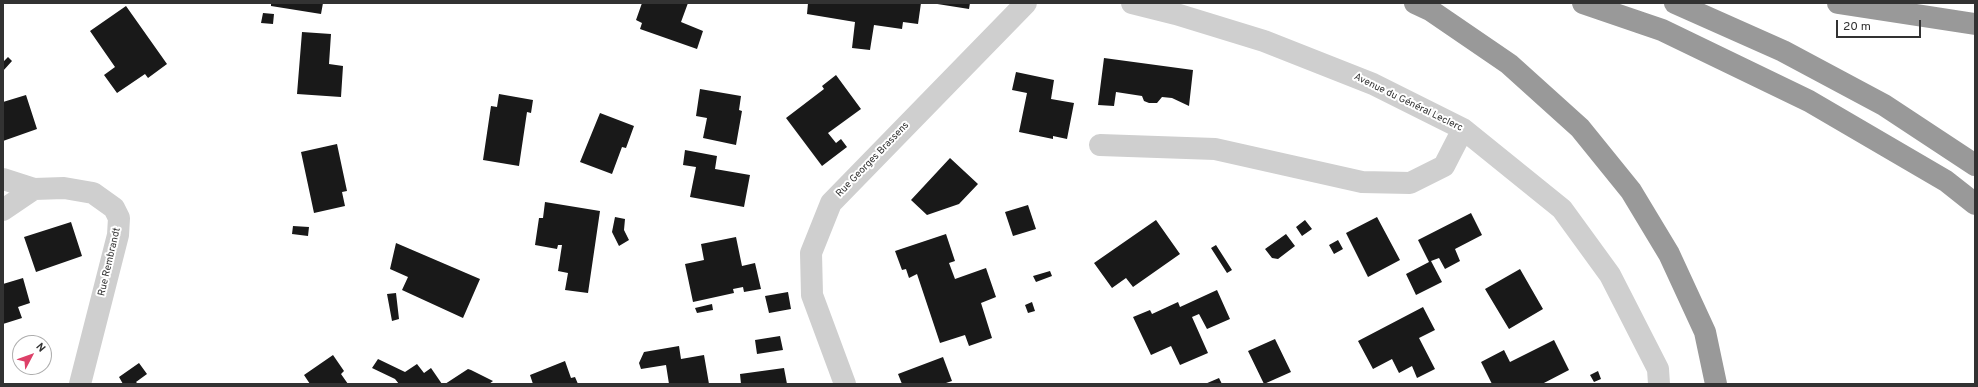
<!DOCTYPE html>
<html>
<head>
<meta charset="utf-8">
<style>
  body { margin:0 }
  #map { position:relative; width:1978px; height:387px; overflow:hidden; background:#fff; font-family:Overpass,sans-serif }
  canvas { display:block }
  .frame { position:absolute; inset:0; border:4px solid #323232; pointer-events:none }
  .north { position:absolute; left:12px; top:335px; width:40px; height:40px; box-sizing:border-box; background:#fff; border:1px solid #adadad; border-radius:50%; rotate:49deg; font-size:11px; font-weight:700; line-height:16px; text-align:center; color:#323232 }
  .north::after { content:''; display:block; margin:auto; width:14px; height:18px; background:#dd4068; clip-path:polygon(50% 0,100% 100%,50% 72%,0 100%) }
  .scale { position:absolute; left:1836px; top:20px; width:85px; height:18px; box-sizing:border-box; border:2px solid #323232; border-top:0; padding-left:5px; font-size:12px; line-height:14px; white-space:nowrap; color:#323232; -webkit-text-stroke:3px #fff; paint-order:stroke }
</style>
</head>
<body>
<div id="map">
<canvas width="1978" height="387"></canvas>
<div class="frame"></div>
<div class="north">N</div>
<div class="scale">20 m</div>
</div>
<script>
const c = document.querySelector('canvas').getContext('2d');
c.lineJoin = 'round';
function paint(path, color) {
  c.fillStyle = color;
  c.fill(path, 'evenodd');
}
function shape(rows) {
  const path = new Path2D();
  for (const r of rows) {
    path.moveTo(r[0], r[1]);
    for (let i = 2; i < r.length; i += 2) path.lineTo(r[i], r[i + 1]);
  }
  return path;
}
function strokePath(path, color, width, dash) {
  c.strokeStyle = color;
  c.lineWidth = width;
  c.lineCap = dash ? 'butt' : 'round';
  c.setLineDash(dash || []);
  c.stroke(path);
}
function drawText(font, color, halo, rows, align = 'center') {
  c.font = font + ' Overpass,sans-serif';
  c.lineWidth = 4;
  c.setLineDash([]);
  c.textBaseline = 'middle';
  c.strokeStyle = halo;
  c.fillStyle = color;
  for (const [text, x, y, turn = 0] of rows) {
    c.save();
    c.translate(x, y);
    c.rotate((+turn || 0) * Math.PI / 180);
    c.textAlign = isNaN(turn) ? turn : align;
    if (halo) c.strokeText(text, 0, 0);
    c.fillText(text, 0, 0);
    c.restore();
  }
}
paint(shape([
  [271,3,323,3,321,14,271,6],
  [642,3,688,3,681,22,703,31,697,49,640,29,642,23,636,20],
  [808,3,921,3,918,24,903,22,902,29,874,25,870,50,852,48,855,22,807,14],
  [931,3,970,3,969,9],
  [126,6,167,64,148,78,145,74,117,93,104,75,115,67,90,31],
  [263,13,274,14,273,24,261,23],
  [302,32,331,34,329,64,343,66,341,97,297,94],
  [8,57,12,61,3,71,3,62],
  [1104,58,1193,70,1189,106,1172,98,1162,97,1157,103,1149,103,1144,101,1142,96,1116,92,1114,106,1098,105],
  [1016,72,1054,80,1051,99,1074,103,1067,139,1053,136,1053,139,1019,132,1027,93,1012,90],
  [836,75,861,109,828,133,836,143,841,139,847,147,822,166,786,118,824,89,822,86],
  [700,89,741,96,739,110,742,111,736,145,703,138,707,118,696,116],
  [499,94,533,100,531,113,527,112,519,166,483,160,491,106,497,107],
  [26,95,37,129,3,141,3,102],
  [600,113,634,126,626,148,622,147,612,174,580,162],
  [337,144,347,191,342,192,345,206,314,213,301,152],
  [685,150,717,156,715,169,750,175,744,207,690,197,696,167,683,165],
  [950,158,978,184,959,204,927,215,911,200],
  [545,202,600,211,588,293,565,290,568,273,558,271,562,245,558,245,557,249,535,245,539,218,543,218],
  [1028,205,1036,229,1013,236,1005,212],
  [1471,213,1482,235,1455,249,1460,261,1445,269,1439,258,1431,261,1442,282,1416,295,1406,274,1429,262,1418,240],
  [615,217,625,219,624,230,629,240,619,246,612,232],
  [1377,217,1400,260,1368,277,1346,233],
  [1156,220,1180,254,1133,287,1126,278,1112,288,1094,263],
  [1305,220,1312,229,1302,236,1296,227],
  [71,222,82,256,36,272,24,237],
  [293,226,309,227,308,236,292,234],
  [946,234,955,261,949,263,955,279,986,268,996,297,981,303,992,338,969,346,965,335,940,343,917,274,909,278,906,269,902,270,895,251],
  [1286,234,1295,246,1278,259,1272,258,1265,249],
  [736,237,742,266,755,263,761,289,744,292,743,287,733,289,734,293,693,302,685,264,704,260,701,244],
  [1338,240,1343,249,1334,254,1329,245],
  [396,243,480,279,463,318,402,290,408,277,390,269],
  [1216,245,1232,270,1227,273,1211,248],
  [1520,269,1543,309,1509,329,1485,289],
  [1050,271,1052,276,1036,282,1033,276],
  [23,278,30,303,18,307,22,318,3,324,3,284],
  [1217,290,1230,319,1207,329,1199,314,1192,317,1208,353,1180,365,1171,346,1151,355,1133,317,1150,310,1152,314,1178,302,1180,307],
  [788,292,791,309,769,313,765,296],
  [396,293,399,319,392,321,387,294],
  [1032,302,1035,311,1028,313,1025,305],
  [712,304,713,310,697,313,695,308],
  [1423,307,1435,330,1419,338,1435,369,1417,378,1412,366,1399,373,1392,359,1373,369,1358,341],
  [780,336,783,350,757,354,755,340],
  [1275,339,1291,372,1264,384,1248,351],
  [1554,340,1569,370,1542,384,1492,384,1481,362,1504,350,1510,362],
  [679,346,681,359,704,355,709,384,669,384,666,365,641,369,639,363,644,352],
  [333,355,344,371,341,374,348,384,310,384,304,375],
  [943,357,952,381,943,384,902,384,898,374],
  [378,359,405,372,417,364,424,373,431,368,442,384,399,384,395,379,372,368],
  [565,361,571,378,575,377,578,384,533,384,530,375],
  [139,363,147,374,136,382,138,384,123,384,119,377],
  [784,368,787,384,741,384,740,374],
  [468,369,471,370,493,381,489,384,445,384],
  [1598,371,1601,379,1594,382,1590,375],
  [1219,378,1222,384,1205,384]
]), '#191919');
strokePath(shape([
  [1132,3,1176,14,1264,41,1373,84,1463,129,1562,209,1610,275,1658,369,1659,384],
  [1100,145,1215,149,1362,182,1410,183,1444,166,1463,129],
  [3,179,34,189,64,188,93,193,114,208,119,218,118,235,80,384],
  [3,210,34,189],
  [845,384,812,295,811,253,831,203,1026,3]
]), '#cfcfcf', 22);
strokePath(shape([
  [1415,3,1430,10,1509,64,1580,128,1631,191,1669,254,1705,332,1716,384],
  [1583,3,1662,30,1809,101,1946,181,1975,204],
  [1675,3,1783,51,1884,105,1975,165],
  [1838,3,1975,24]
]), '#999', 22);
drawText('10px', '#323232', '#fff', [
  ["Avenue du Général Leclerc",1408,103,26],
  ["Rue Georges Brassens",873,160,-46],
  ["Rue Rembrandt",110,262,-77]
]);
</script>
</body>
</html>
